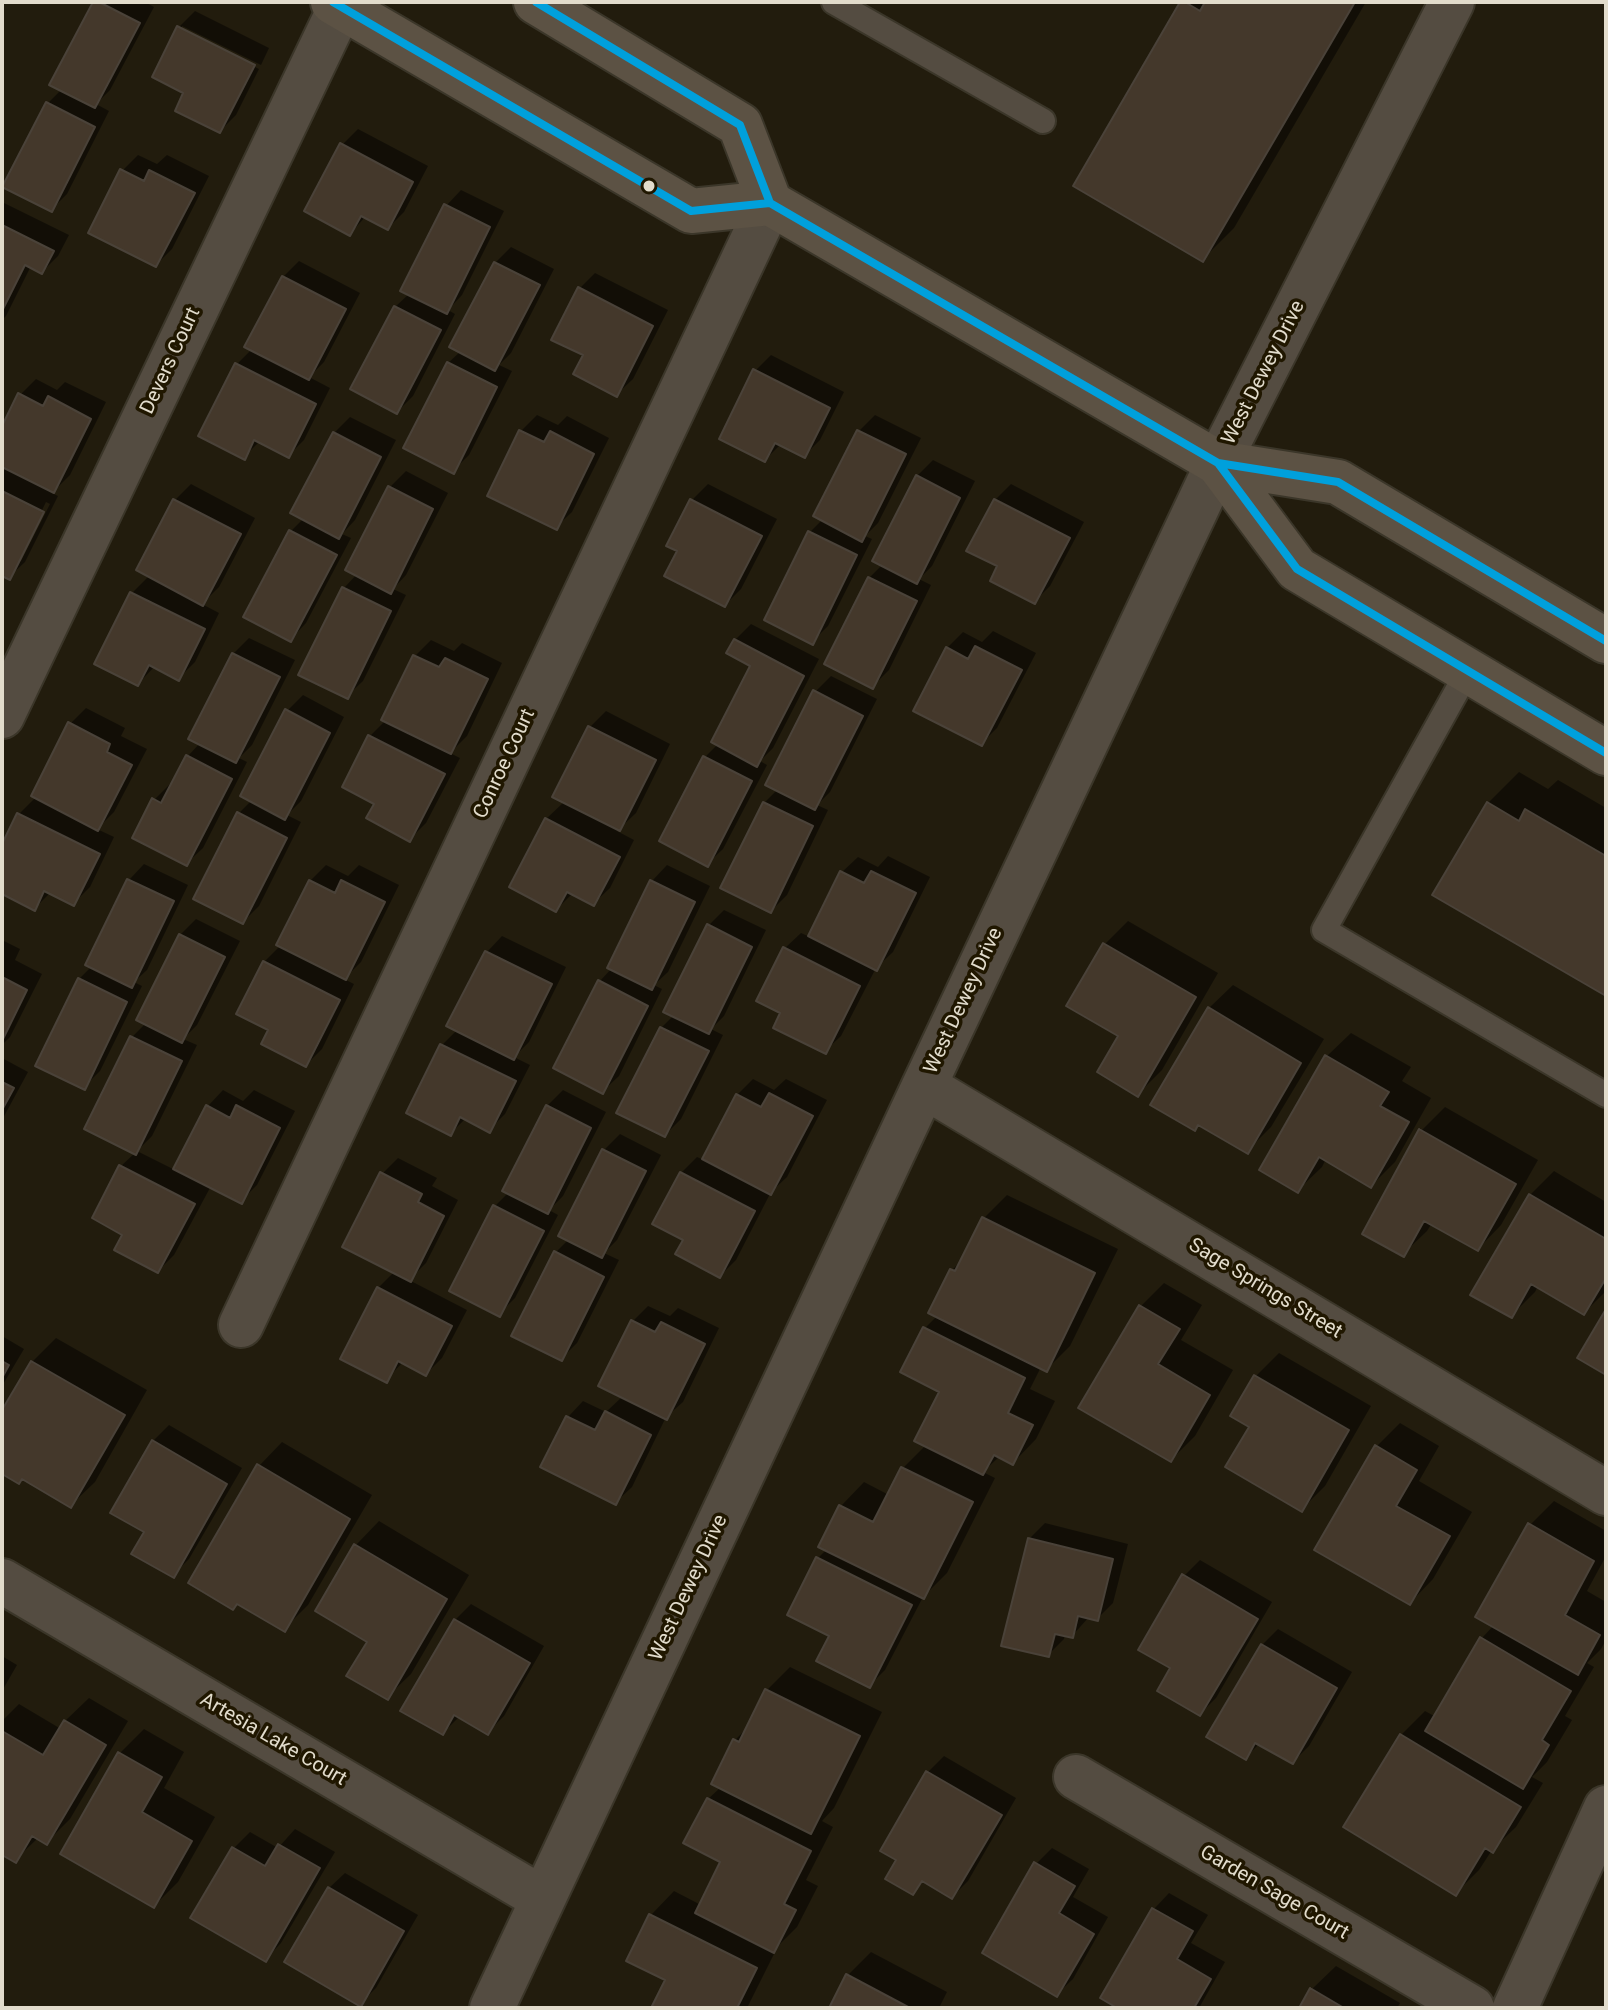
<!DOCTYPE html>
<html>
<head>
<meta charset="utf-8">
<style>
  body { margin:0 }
  #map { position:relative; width:1608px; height:2010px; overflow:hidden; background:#221c0d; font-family:Roboto,sans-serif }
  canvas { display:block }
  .frame { position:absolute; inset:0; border:4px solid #e2dccc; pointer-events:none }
</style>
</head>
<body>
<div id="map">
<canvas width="1608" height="2010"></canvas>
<div class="frame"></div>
</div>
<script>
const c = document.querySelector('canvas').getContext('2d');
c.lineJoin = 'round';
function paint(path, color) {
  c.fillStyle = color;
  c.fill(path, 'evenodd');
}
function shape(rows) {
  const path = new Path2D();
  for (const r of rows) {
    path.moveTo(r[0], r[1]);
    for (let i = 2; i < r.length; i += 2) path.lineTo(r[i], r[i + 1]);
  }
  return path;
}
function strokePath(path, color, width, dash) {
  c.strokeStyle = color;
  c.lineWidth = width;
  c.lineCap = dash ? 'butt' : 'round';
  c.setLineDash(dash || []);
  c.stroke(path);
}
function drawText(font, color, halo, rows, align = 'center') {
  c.font = font + ' Roboto,sans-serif';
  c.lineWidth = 7;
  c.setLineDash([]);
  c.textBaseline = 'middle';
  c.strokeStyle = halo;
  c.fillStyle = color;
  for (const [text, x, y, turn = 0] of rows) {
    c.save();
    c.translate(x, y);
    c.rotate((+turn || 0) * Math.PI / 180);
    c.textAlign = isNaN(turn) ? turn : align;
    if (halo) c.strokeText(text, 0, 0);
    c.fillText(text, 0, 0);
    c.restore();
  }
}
paint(shape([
  [95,2,145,2,154,7,110,90,96,104,109,111,67,194,51,210,48,103,62,89],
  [1182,2,1366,2,1234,228,1203,259],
  [195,11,269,48,261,65,182,26,182,31,259,69,236,115,220,131,186,92,179,27],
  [358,129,428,166,404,212,388,228,366,216,350,234,342,145],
  [138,155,157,164,167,155,209,176,172,249,156,265,122,171],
  [461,190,504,211,462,295,448,310,455,314,413,396,397,412,395,307,410,293,446,206],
  [2,202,69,235,58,256,42,272,31,266,6,316,2,320],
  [511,247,554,269,511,353,499,365,512,371,469,455,453,471,448,363,461,351,495,263],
  [299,261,360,293,324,362,309,377,330,388,304,440,288,456,260,441,244,457,237,364,252,349,283,277],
  [595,273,668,310,633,379,617,394,586,354,579,289],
  [771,355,844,392,820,440,804,456,781,444,765,460,755,371],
  [36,379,57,390,65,382,106,402,70,475,52,493,58,496,25,562,9,577,2,574,2,431,20,395],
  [46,502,50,504,21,561,17,561],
  [537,415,558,425,567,416,609,438,572,512,556,527,490,495,521,431],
  [875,415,921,438,878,523,865,536,872,539,828,626,812,642,810,532,823,519,859,431],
  [350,417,396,440,355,520,342,534,351,538,306,623,291,639,291,531,304,518,334,433],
  [933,460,975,481,932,566,919,579,931,585,889,670,873,686,869,578,883,564,917,476],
  [406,471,448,493,406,575,393,589,406,595,363,681,347,696,344,588,357,574,390,487],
  [191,484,255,518,219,587,202,604,219,613,195,662,179,678,155,666,138,684,132,593,150,575,175,500],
  [708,484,777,519,741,589,725,605,680,550,668,545,692,500],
  [1011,484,1084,522,1050,586,1034,602,1000,565,995,500],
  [751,624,819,659,773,748,760,761,767,765,723,849,707,864,662,841,705,757,718,744,753,665,729,652,735,640],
  [993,631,1036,653,997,728,981,744,947,648,963,632,982,642],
  [249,638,295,660,252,745,239,758,247,762,203,848,187,863,154,800,170,784,173,785,188,756,200,743,233,654],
  [431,640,454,651,462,643,502,663,467,736,450,753,460,758,426,823,410,839,376,803,345,786,370,736,386,720,415,656],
  [831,676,877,699,830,792,817,805,828,810,787,895,771,911,764,803,778,789,815,692],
  [303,695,344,717,301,801,287,815,301,822,259,906,243,922,238,814,252,800,287,711],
  [86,708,125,728,121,736,147,749,114,812,97,829,114,837,90,887,74,903,51,892,35,908,2,892,2,848,19,814,36,797,70,724],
  [606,711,670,744,636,813,617,831,634,840,610,888,594,903,573,893,556,910,546,819,565,801,590,727],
  [1519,772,1548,789,1558,780,1606,808,1606,994,1488,803],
  [888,856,930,877,893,952,876,968,841,1036,825,1051,783,1012,785,948,801,933,810,937,842,872,858,857,878,867],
  [144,864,188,885,147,970,134,982,142,986,100,1071,84,1087,79,979,92,966,88,964,129,880],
  [326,865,348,876,359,865,399,885,361,962,344,979,354,984,322,1049,306,1065,264,962,281,945,310,881],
  [667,865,710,886,668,972,654,985,662,989,619,1076,603,1091,599,982,612,968,610,967,652,881],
  [724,910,766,930,724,1016,711,1029,723,1035,681,1119,665,1135,661,1028,674,1015,708,926],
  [196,919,240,941,197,1025,183,1039,197,1045,152,1136,137,1151,175,1170,208,1106,223,1090,243,1101,254,1090,295,1111,257,1185,241,1201,211,1186,174,1255,158,1271,125,1234,121,1166,136,1152,132,1037,146,1023,180,935],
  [1128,921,1218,973,1162,1070,1138,1094,1120,1036,1105,944],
  [502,936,566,967,529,1042,514,1057,530,1065,505,1114,489,1130,466,1118,451,1133,442,1045,457,1030,487,952],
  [2,940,20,949,15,960,42,974,10,1037,2,1045],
  [1233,985,1324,1039,1271,1127,1247,1151,1209,1008],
  [1351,1033,1411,1067,1402,1081,1431,1098,1395,1162,1371,1186,1326,1159,1322,1167,1298,1190,1327,1056],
  [2,1058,28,1072,2,1120],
  [753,1079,774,1090,786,1079,827,1100,787,1177,771,1192,736,1260,720,1276,686,1239,681,1173,697,1157,704,1160,737,1095],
  [563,1090,606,1112,563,1196,549,1210,558,1215,515,1298,499,1314,495,1206,509,1192,547,1106],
  [1445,1107,1538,1160,1501,1225,1478,1249,1432,1223,1427,1231,1403,1254,1421,1131],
  [620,1134,661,1155,617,1240,604,1253,619,1260,577,1343,561,1359,556,1252,569,1239,604,1150],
  [398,1158,437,1178,432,1186,458,1200,426,1263,409,1280,467,1310,442,1358,426,1374,403,1362,386,1380,378,1288,395,1271,382,1174],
  [1554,1171,1606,1202,1606,1291,1584,1313,1538,1286,1535,1292,1511,1316,1530,1195],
  [1007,1195,1118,1249,1070,1346,1046,1370,1041,1367,1030,1389,1055,1401,1036,1439,1013,1463,1000,1456,983,1472,995,1478,947,1573,923,1597,885,1670,869,1686,832,1635,789,1614,818,1558,827,1549,841,1506,864,1482,889,1495,903,1468,926,1445,942,1391,925,1328,937,1316,952,1270,965,1257,984,1218],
  [1164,1283,1202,1305,1181,1340,1233,1370,1195,1436,1171,1460,1140,1307],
  [648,1306,670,1316,678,1308,719,1328,683,1402,666,1417,632,1487,616,1502,568,1417,583,1401,606,1412,623,1396,632,1322],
  [2,1336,24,1349,2,1386],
  [56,1338,147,1390,95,1482,71,1505,23,1477,2,1472,2,1414,32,1362],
  [1279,1353,1371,1406,1325,1486,1302,1509,1252,1427,1255,1377],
  [1400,1423,1439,1446,1419,1481,1472,1512,1433,1579,1410,1603,1376,1447],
  [169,1425,242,1468,189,1559,173,1575,147,1531,153,1441],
  [282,1442,372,1495,308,1605,284,1629,259,1466],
  [1554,1501,1606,1531,1606,1556,1587,1591,1606,1602,1606,1640,1601,1649,1587,1663,1594,1667,1565,1716,1572,1720,1547,1762,1532,1777,1543,1783,1516,1827,1492,1850,1479,1870,1455,1894,1346,1826,1401,1735,1425,1711,1436,1717,1482,1638,1494,1625,1530,1525],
  [379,1521,469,1575,411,1674,387,1697,370,1641,356,1545],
  [1045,1523,1128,1544,1113,1603,1097,1619,1089,1617,1072,1636,1065,1634,1064,1639,1048,1655,1029,1539],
  [1200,1560,1272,1602,1216,1698,1200,1714,1173,1668,1184,1576],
  [471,1604,544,1646,504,1716,488,1732,460,1716,443,1733,455,1620],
  [1278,1629,1352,1672,1309,1746,1293,1762,1260,1743,1246,1757,1262,1645],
  [2,1656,17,1665,2,1691],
  [790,1667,882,1712,834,1808,822,1821,833,1827,806,1880,818,1886,797,1927,778,1946,747,2008,653,2008,667,1980,651,1915,674,1891,701,1905,722,1862,708,1799,721,1787,713,1783,735,1740,750,1725,767,1690],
  [89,1698,128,1721,70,1819,46,1843,38,1838,15,1860,2,1852,2,1721,19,1704,61,1729,65,1721],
  [144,1729,184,1752,164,1788,215,1817,178,1882,154,1906,63,1853,120,1753],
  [944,1756,1016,1798,968,1881,952,1897,925,1880,913,1892,899,1860,928,1772],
  [295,1829,335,1852,281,1943,266,1959,234,1848,250,1832,278,1848],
  [1052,1848,1089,1869,1073,1897,1108,1917,1073,1979,1057,1994,1036,1864],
  [345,1873,418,1915,376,1988,360,2004,329,1888],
  [1169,1893,1208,1915,1191,1943,1225,1962,1199,2008,1121,2008,1154,1909],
  [871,1952,947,1992,939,2008,831,2008,848,1975],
  [1336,1966,1400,2003,1397,2008,1301,2008,1312,1989]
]), '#0007');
const building = shape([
  [93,2,99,2,140,23,95,108,49,85,93,2],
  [1180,2,1185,2,1200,11,1205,2,1355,2,1203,262,1073,186,1180,2],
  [177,26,255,65,220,133,175,111,183,93,152,77,177,26],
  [46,102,95,127,52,212,2,187,46,102],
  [340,143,413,182,388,230,361,216,350,236,304,211,340,143],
  [120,169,144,181,149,170,195,193,156,267,88,233,120,169],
  [444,204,490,227,447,314,400,291,444,204],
  [2,225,54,251,42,274,25,265,2,311,2,225],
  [494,262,540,285,495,371,449,347,494,262],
  [282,276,346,309,309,380,244,347,282,276],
  [578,287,653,326,617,397,573,374,583,355,551,340,578,287],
  [394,306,441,330,397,414,350,389,394,306],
  [447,362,497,387,454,474,403,448,447,362],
  [235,363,316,404,289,458,254,440,245,460,198,436,235,363],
  [753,369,830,408,805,458,775,443,765,462,719,439,753,369],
  [18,393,43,406,48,396,91,419,54,493,2,467,2,426,18,393],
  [519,430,544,442,550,431,594,454,557,530,487,496,519,430],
  [857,430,906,454,862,542,813,516,857,430],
  [333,432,381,457,339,539,290,513,333,432],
  [916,475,960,498,917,584,872,561,916,475],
  [388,486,433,509,391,594,345,570,388,486],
  [2,491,44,512,10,580,2,576,2,491],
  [173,499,241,534,203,606,136,570,173,499],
  [690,499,762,536,725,607,664,576,677,551,666,546,690,499],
  [994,499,1070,538,1035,604,990,581,997,566,966,551,994,499],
  [289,530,337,555,291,642,243,617,289,530],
  [808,531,857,555,813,645,764,620,808,531],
  [868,577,917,601,873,689,824,664,868,577],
  [342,587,391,611,348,699,298,675,342,587],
  [130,592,205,629,179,681,149,665,138,686,94,664,130,592],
  [734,639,804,676,757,767,711,742,750,666,726,653,734,639],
  [975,646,1022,670,982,746,913,711,946,647,968,659,975,646],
  [232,653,280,677,236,763,188,739,232,653],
  [413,655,439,667,445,658,488,679,451,754,381,720,413,655],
  [813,690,863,716,815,810,765,785,813,690],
  [285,709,330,733,285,820,240,796,285,709],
  [68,722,110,744,107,752,132,765,98,831,31,796,68,722],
  [588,726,656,760,620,831,552,797,588,726],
  [368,735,445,774,410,842,366,818,374,804,342,787,368,735],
  [186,755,232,779,187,866,132,838,152,798,161,803,186,755],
  [703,756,752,781,708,867,659,841,703,756],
  [763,802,813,826,771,913,720,888,763,802],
  [1487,802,1519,821,1525,809,1606,856,1606,996,1432,895,1487,802],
  [237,812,287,838,243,924,193,899,237,812],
  [17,813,100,854,74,906,44,891,35,911,2,894,2,844,17,813],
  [545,818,620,857,594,906,567,892,556,912,509,887,545,818],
  [840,871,864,883,871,871,916,893,877,971,808,936,840,871],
  [127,879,174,901,132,988,85,965,127,879],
  [309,880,335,893,341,880,385,902,346,980,276,945,309,880],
  [650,880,695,902,652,990,607,968,650,880],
  [707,924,752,947,709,1034,663,1012,707,924],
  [179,934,225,957,182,1043,136,1020,179,934],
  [1103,943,1196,997,1138,1097,1097,1072,1118,1036,1066,1006,1103,943],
  [783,947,860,986,826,1054,773,1028,780,1013,756,1001,783,947],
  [485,951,552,984,514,1060,446,1026,485,951],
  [263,961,340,1000,306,1067,261,1044,268,1030,236,1014,263,961],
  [2,977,27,990,2,1041,2,977],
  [78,978,127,1002,85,1090,35,1066,78,978],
  [598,980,648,1006,603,1094,553,1068,598,980],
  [1208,1007,1301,1063,1248,1154,1198,1125,1195,1131,1150,1105,1208,1007],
  [660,1027,709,1051,665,1137,616,1113,660,1027],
  [130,1036,182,1061,136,1155,84,1129,130,1036],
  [440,1044,516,1081,490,1133,460,1117,451,1136,406,1113,440,1044],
  [1325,1055,1389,1092,1380,1106,1409,1122,1371,1188,1319,1157,1298,1193,1259,1170,1325,1055],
  [2,1082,14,1088,2,1110,2,1082],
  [769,1093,813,1116,771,1195,702,1159,736,1094,761,1107,769,1093],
  [206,1105,230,1118,236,1105,280,1128,242,1204,173,1169,206,1105],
  [546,1105,591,1128,548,1214,502,1191,546,1105],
  [1419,1129,1516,1184,1478,1251,1424,1221,1404,1257,1362,1234,1419,1129],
  [602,1149,646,1171,602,1258,558,1236,602,1149],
  [119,1165,195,1204,158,1273,114,1250,122,1235,92,1218,119,1165],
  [380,1172,422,1194,418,1202,444,1216,411,1282,342,1247,380,1172],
  [680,1172,755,1211,720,1278,675,1254,683,1240,652,1224,680,1172],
  [1529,1194,1606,1239,1606,1278,1584,1315,1531,1284,1512,1318,1470,1295,1529,1194],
  [493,1205,544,1231,500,1317,449,1291,493,1205],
  [982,1217,1095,1273,1047,1372,928,1313,950,1269,955,1271,982,1217],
  [554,1251,604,1277,562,1361,511,1336,554,1251],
  [377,1287,452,1326,426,1376,398,1361,387,1383,340,1359,377,1287],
  [1139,1305,1180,1329,1158,1364,1210,1395,1171,1462,1078,1408,1139,1305],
  [1606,1309,1606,1375,1577,1358,1606,1309],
  [631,1320,655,1332,661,1322,705,1344,667,1420,598,1386,631,1320],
  [923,1327,1025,1378,1008,1413,1033,1425,1013,1465,994,1455,983,1475,914,1441,939,1392,900,1372,923,1327],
  [2,1361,9,1365,2,1378,2,1361],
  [31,1361,125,1415,71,1508,22,1479,19,1484,2,1474,2,1410,31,1361],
  [1254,1375,1349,1430,1302,1512,1225,1467,1249,1427,1230,1416,1254,1375],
  [605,1411,651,1435,616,1505,540,1467,566,1416,595,1430,605,1411],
  [152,1440,227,1484,174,1578,131,1554,144,1532,110,1513,152,1440],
  [1375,1445,1417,1470,1396,1506,1450,1536,1410,1605,1314,1550,1375,1445],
  [257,1464,350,1519,285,1632,237,1604,233,1610,188,1583,257,1464],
  [901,1467,973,1502,924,1599,818,1547,839,1505,873,1522,901,1467],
  [1528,1523,1594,1561,1565,1615,1600,1635,1578,1675,1475,1617,1528,1523],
  [1028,1538,1113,1559,1098,1621,1078,1616,1073,1638,1055,1634,1049,1657,1001,1646,1028,1538],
  [354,1544,447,1599,388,1700,346,1676,367,1642,315,1611,354,1544],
  [816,1557,912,1605,870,1688,816,1661,829,1636,787,1615,816,1557],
  [1182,1574,1258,1619,1200,1716,1157,1691,1170,1668,1138,1650,1182,1574],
  [454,1619,530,1663,488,1735,454,1715,443,1735,400,1711,454,1619],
  [1480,1637,1571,1691,1542,1740,1549,1745,1523,1789,1425,1731,1480,1637],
  [1261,1644,1337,1688,1293,1764,1255,1743,1246,1760,1206,1737,1261,1644],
  [765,1689,860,1736,811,1834,711,1784,733,1739,739,1742,765,1689],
  [64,1720,106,1745,47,1845,32,1836,16,1863,2,1855,2,1731,43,1755,64,1720],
  [1400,1734,1521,1807,1493,1853,1485,1848,1456,1896,1343,1827,1400,1734],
  [118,1752,162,1777,142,1812,192,1841,154,1908,60,1854,118,1752],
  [926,1771,1002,1815,952,1899,922,1881,913,1895,885,1879,896,1860,880,1851,926,1771],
  [707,1798,811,1851,784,1904,796,1910,774,1953,695,1913,720,1862,683,1843,707,1798],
  [278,1844,320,1868,266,1962,190,1918,232,1847,265,1866,278,1844],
  [1034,1862,1075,1886,1059,1913,1094,1934,1057,1997,982,1953,1034,1862],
  [328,1887,404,1931,361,2007,284,1962,328,1887],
  [1152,1908,1193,1931,1177,1959,1211,1979,1194,2008,1117,2008,1100,1998,1152,1908],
  [649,1914,757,1968,737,2008,651,2008,665,1980,626,1961,649,1914],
  [846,1974,910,2008,829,2008,846,1974],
  [1310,1988,1344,2008,1299,2008,1310,1988]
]);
paint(building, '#44382b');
strokePath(building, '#4a4239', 2);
const service = shape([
  [834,2,1043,121],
  [1468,671,1324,930,1606,1095]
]);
const minor = shape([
  [2,716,341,6],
  [924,1086,1606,1493],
  [241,1325,770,203],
  [2,1581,543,1899],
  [1076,1777,1472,2008],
  [492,2008,924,1086,1218,463,1452,2],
  [1515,2008,1606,1808]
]);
const primary = shape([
  [333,2,691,211,770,203,1218,463,1338,482,1606,641],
  [536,2,740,125,770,203],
  [1218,463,1297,569,1606,753]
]);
strokePath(service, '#3b3629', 28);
strokePath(minor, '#3b3629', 48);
strokePath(primary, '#3b3629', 48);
strokePath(service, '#544c41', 24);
strokePath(minor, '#544c41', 44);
strokePath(primary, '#5c5244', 44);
strokePath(shape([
  [333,2,691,211,770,203,1218,463,1338,482,1606,641],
  [536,2,740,125,770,203],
  [1218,463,1297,569,1606,753]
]), '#00a0dc', 8);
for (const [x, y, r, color] of [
  [649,186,7,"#e2dccc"]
]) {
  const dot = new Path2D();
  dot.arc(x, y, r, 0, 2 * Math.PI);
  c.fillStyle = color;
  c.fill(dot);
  strokePath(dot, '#201700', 3);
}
drawText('20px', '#e2dccc', '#201700', [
  ["Devers Court",171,361,-65],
  ["West Dewey Drive",1264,373,-63],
  ["Conroe Court",505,764,-65],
  ["West Dewey Drive",964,1001,-65],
  ["Sage Springs Street",1265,1289,31],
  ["West Dewey Drive",689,1588,-65],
  ["Artesia Lake Court",273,1740,30],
  ["Garden Sage Court",1274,1893,30]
]);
</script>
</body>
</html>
